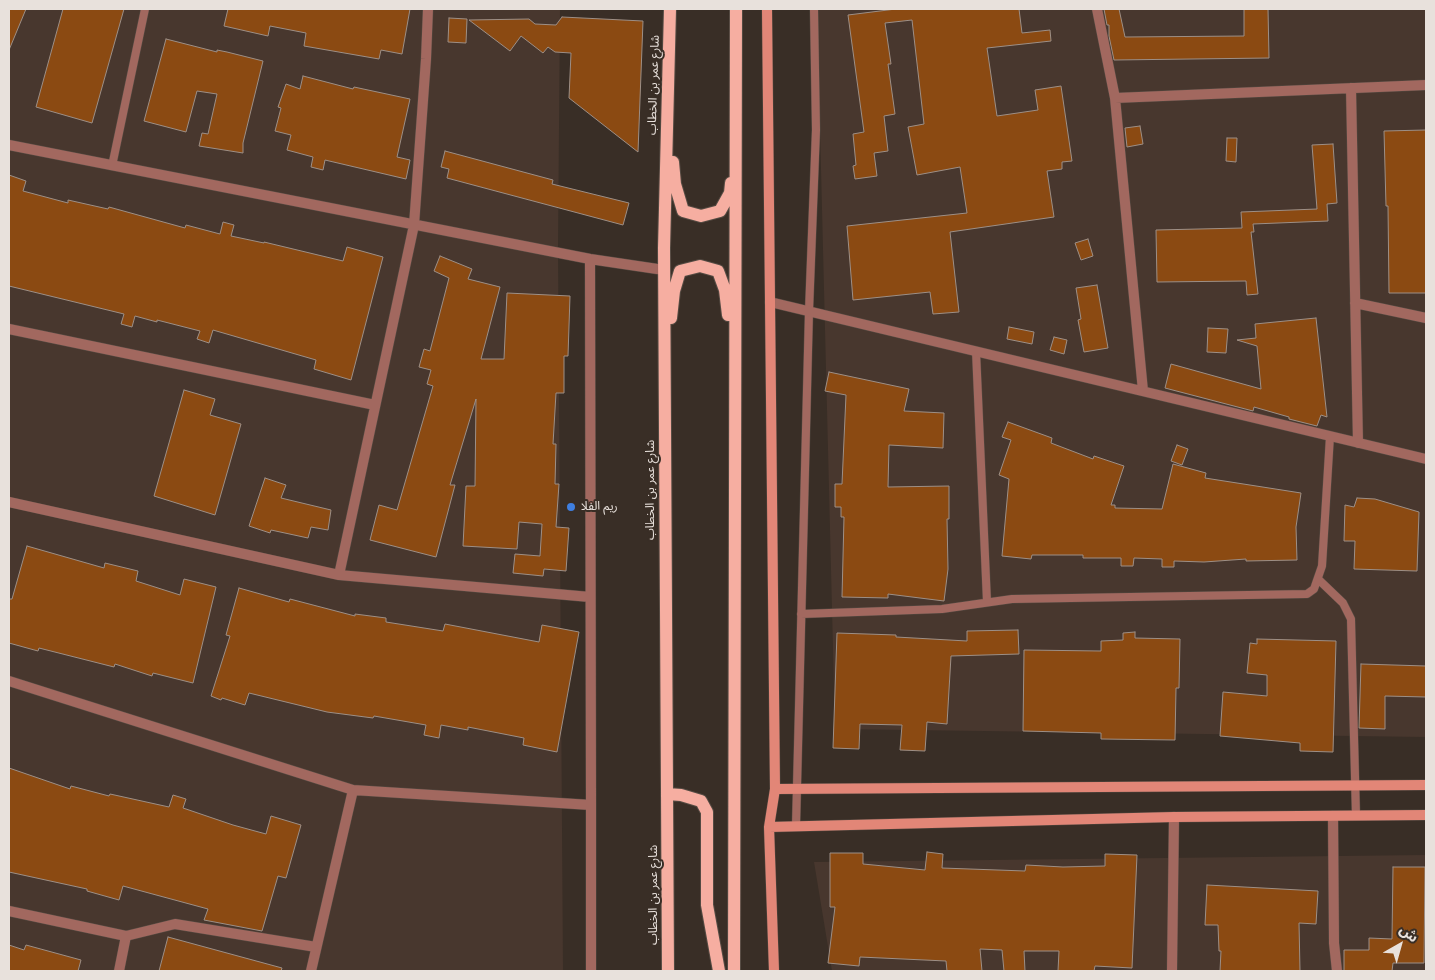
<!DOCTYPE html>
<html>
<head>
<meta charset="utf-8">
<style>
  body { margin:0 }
  #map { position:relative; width:1435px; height:980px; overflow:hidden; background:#392e26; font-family:"DM Sans","Noto Sans Arabic",sans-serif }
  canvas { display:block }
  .frame { position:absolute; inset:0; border:10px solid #e8e1dc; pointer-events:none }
  .north { position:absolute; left:1375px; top:920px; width:50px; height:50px; -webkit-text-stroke:4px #392e26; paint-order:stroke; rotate:38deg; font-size:14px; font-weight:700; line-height:20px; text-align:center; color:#e8e1dc }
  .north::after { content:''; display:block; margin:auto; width:18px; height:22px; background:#e8e1dc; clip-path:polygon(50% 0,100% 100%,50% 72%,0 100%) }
</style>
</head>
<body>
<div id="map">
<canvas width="1435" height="980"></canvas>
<div class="frame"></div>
<div class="north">ش</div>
</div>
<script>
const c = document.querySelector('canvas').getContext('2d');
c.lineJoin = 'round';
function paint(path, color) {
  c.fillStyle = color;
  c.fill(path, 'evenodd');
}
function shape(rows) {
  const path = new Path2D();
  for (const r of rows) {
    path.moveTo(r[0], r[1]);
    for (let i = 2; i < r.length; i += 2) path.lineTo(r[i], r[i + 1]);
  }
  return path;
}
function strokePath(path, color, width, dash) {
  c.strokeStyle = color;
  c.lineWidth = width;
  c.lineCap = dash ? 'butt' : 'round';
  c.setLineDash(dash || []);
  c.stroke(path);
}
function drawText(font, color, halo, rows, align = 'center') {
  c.font = font + ' "DM Sans","Noto Sans Arabic",sans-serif';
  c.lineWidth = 4;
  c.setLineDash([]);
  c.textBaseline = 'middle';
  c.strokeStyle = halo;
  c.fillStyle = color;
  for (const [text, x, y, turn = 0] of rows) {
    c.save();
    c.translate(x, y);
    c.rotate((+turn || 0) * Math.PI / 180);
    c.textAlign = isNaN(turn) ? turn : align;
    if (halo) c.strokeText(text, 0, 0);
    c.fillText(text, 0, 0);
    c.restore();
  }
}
paint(shape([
  [9,9,560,9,558,247,563,971,9,971],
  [817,9,1426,9,1426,737,835,729],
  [1426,855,1426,971,832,971,814,862]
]), '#48372e');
const building = shape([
  [9,9,26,9,9,50,9,9],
  [63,9,124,9,92,123,36,107,63,9],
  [228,9,410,9,402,54,381,50,379,59,304,46,306,33,270,26,268,36,224,26,228,9],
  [896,9,1019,9,1022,33,1050,30,1051,41,987,48,997,116,1038,110,1035,90,1061,86,1072,161,1062,162,1062,169,1047,171,1054,217,950,232,959,312,933,314,930,292,853,300,847,226,967,213,960,167,917,175,908,127,924,124,912,20,885,23,891,64,888,64,895,114,884,116,888,151,874,153,877,176,855,179,853,166,856,165,853,134,864,132,848,15,896,9],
  [1104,9,1119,9,1125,37,1244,36,1244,9,1268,9,1269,58,1114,60,1109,36,1109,25,1107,25,1104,9],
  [562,17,643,21,638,152,569,98,571,53,555,52,548,47,543,53,521,36,510,51,469,20,529,19,535,24,556,25,562,17],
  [449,18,467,19,466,43,448,42,449,18],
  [166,39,217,52,217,50,227,52,263,61,243,143,243,153,199,146,202,133,208,134,217,94,197,91,186,132,144,121,166,39],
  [303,76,353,89,354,87,410,99,397,157,410,160,406,179,325,160,323,170,311,167,313,157,287,150,291,135,275,131,281,108,278,107,286,84,300,89,303,76],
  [1140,126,1143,144,1127,147,1125,128,1140,126],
  [1426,130,1426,293,1389,293,1388,206,1386,206,1384,131,1426,130],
  [1227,138,1237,138,1236,162,1226,161,1227,138],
  [1333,144,1337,203,1327,204,1328,221,1253,224,1254,232,1251,232,1258,294,1247,295,1246,281,1157,282,1156,230,1242,228,1241,212,1317,209,1312,145,1333,144],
  [445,151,553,180,552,184,629,203,623,225,447,178,449,169,441,167,445,151],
  [9,175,26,181,23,191,68,203,68,200,108,209,109,207,185,228,186,225,220,234,223,222,234,225,231,236,264,243,264,242,343,261,347,247,383,257,351,380,314,369,316,360,213,330,209,343,197,339,200,331,157,320,157,322,135,316,132,327,121,324,124,314,9,286,9,175],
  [1088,239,1093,256,1081,260,1075,243,1088,239],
  [440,256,472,269,468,279,500,287,481,359,504,359,507,293,570,296,568,356,564,356,564,393,556,393,553,444,556,444,555,484,559,484,556,527,569,528,566,571,544,569,543,576,513,573,515,554,540,556,542,524,519,522,517,549,463,546,466,486,475,486,476,399,450,485,455,485,436,557,370,540,379,505,397,510,433,386,427,384,431,370,419,367,424,349,430,351,449,278,434,271,440,256],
  [1097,285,1108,348,1084,352,1078,320,1081,319,1076,288,1097,285],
  [1316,318,1327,417,1321,415,1317,426,1289,419,1289,417,1254,407,1253,411,1165,388,1171,364,1261,389,1257,346,1237,340,1256,338,1255,324,1316,318],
  [1009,327,1034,332,1032,344,1007,339,1009,327],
  [1208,328,1228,329,1226,353,1207,352,1208,328],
  [1054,337,1067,340,1064,354,1050,350,1054,337],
  [829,372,909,389,904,411,944,413,943,448,889,445,888,487,949,486,949,519,947,519,948,569,944,601,888,594,888,598,842,597,844,517,841,517,841,507,835,507,835,484,842,484,846,395,825,391,829,372],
  [184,390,215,399,210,415,241,424,215,515,154,496,184,390],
  [1008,422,1052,438,1051,443,1093,459,1094,456,1124,466,1111,505,1115,505,1115,508,1162,509,1173,464,1206,473,1205,478,1301,493,1296,527,1297,560,1246,561,1246,559,1204,562,1174,561,1174,567,1162,567,1162,559,1134,558,1133,566,1121,566,1121,558,1083,558,1083,555,1032,555,1031,559,1002,556,1009,479,999,475,1011,440,1002,437,1008,422],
  [1177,445,1188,449,1182,465,1171,461,1177,445],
  [265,478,286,485,281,498,331,510,328,530,311,527,308,538,271,530,270,533,249,526,265,478],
  [1357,498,1375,499,1419,512,1417,571,1354,569,1355,541,1344,541,1345,505,1354,507,1357,498],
  [27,546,104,568,105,563,138,571,136,581,180,595,184,579,216,587,193,683,153,673,152,676,115,664,114,667,39,648,38,651,9,643,9,599,12,599,27,546],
  [239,588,289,602,290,599,355,616,355,614,386,618,386,622,443,631,445,624,539,642,542,625,579,632,557,752,523,745,524,738,468,727,468,730,441,725,439,738,424,735,426,725,374,716,373,718,327,712,249,693,245,705,222,698,221,700,211,696,230,636,226,635,239,588],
  [1018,630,1019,654,951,656,947,724,927,722,925,751,900,750,902,725,860,724,859,749,833,748,837,633,896,635,896,637,967,641,967,631,1018,630],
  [1135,632,1135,638,1180,639,1179,688,1176,688,1175,740,1101,739,1101,733,1023,731,1024,650,1101,651,1101,641,1123,640,1123,633,1135,632],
  [1257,639,1336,641,1333,752,1300,751,1300,743,1220,736,1223,692,1267,696,1267,675,1247,673,1250,643,1257,644,1257,639],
  [1361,664,1426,666,1426,697,1385,696,1385,729,1359,728,1361,664],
  [9,768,70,789,71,786,109,796,110,794,169,807,173,795,186,799,183,808,233,825,266,834,271,816,301,825,286,878,278,876,262,931,204,920,208,909,123,886,119,900,87,891,87,889,9,872,9,768],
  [927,852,943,854,942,868,1025,871,1026,865,1063,867,1105,866,1105,854,1137,855,1132,968,1095,966,1094,971,1058,971,1059,951,1024,951,1025,971,1004,971,1002,950,980,949,982,971,947,971,946,961,860,957,859,966,828,963,835,907,830,907,830,853,863,853,863,864,925,870,927,852],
  [1393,867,1425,867,1424,963,1393,963,1392,971,1344,971,1344,950,1369,950,1369,938,1392,939,1393,867],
  [1207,885,1318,891,1316,924,1299,923,1300,971,1220,971,1221,951,1219,951,1218,925,1205,925,1207,885],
  [168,937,282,968,281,971,159,971,168,937],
  [9,945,24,950,26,945,81,960,78,971,9,971,9,945]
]);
paint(building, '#8b4a12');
strokePath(building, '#9d8f86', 1);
const lane = shape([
  [112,166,145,9],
  [976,351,987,602],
  [1318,579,1343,603,1351,619,1356,816],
  [801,614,942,609,1012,599,1307,594,1314,589,1322,566,1330,436],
  [796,826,809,311,816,130,814,9]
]);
const street = shape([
  [1097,9,1115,98,1143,391],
  [1351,88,1358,443],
  [1115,98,1426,85],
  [9,145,590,259,664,270],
  [590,259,591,805],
  [770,302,1426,459],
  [1355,303,1426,318],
  [9,329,375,405],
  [9,502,339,575,590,597],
  [339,575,414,225,426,59,428,9],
  [9,681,353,790,311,971],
  [353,790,591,805,591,971],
  [1333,816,1334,943,1337,971],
  [9,911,126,936,119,971],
  [126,936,175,924,316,947],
  [1172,971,1174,817]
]);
const secondary = shape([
  [767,9,775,789,769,827,774,971],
  [775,789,1426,785],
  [769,827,1174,817,1426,815]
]);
const primary = shape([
  [673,162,675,184,683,211,701,216,720,211,730,193,731,183],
  [671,318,674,291,680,271,700,266,718,271,725,290,728,315],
  [667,794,681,795,701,801,707,812,707,905,719,971],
  [668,971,664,248,670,9],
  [734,971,736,9]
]);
strokePath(lane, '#554b43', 9);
strokePath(street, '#554b43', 11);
strokePath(secondary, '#554b43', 11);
strokePath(primary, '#554b43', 14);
strokePath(lane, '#a2685f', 8);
strokePath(street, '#a2685f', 10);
strokePath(secondary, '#e28677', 10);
strokePath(primary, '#f6aea1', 12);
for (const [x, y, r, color] of [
  [571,507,5,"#3f7fe0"]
]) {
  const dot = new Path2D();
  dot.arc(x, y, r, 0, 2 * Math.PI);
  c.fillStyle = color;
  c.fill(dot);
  strokePath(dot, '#392e26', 2);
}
drawText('12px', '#e8e1dc', '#392e26', [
  ["شارع عمر بن الخطاب",654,85,-88],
  ["شارع عمر بن الخطاب",651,490,-90],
  ["شارع عمر بن الخطاب",654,895,-90]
]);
drawText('12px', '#e8e1dc', '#392e26', [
  ["ريم الفلا",581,507]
], 'left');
</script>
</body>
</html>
